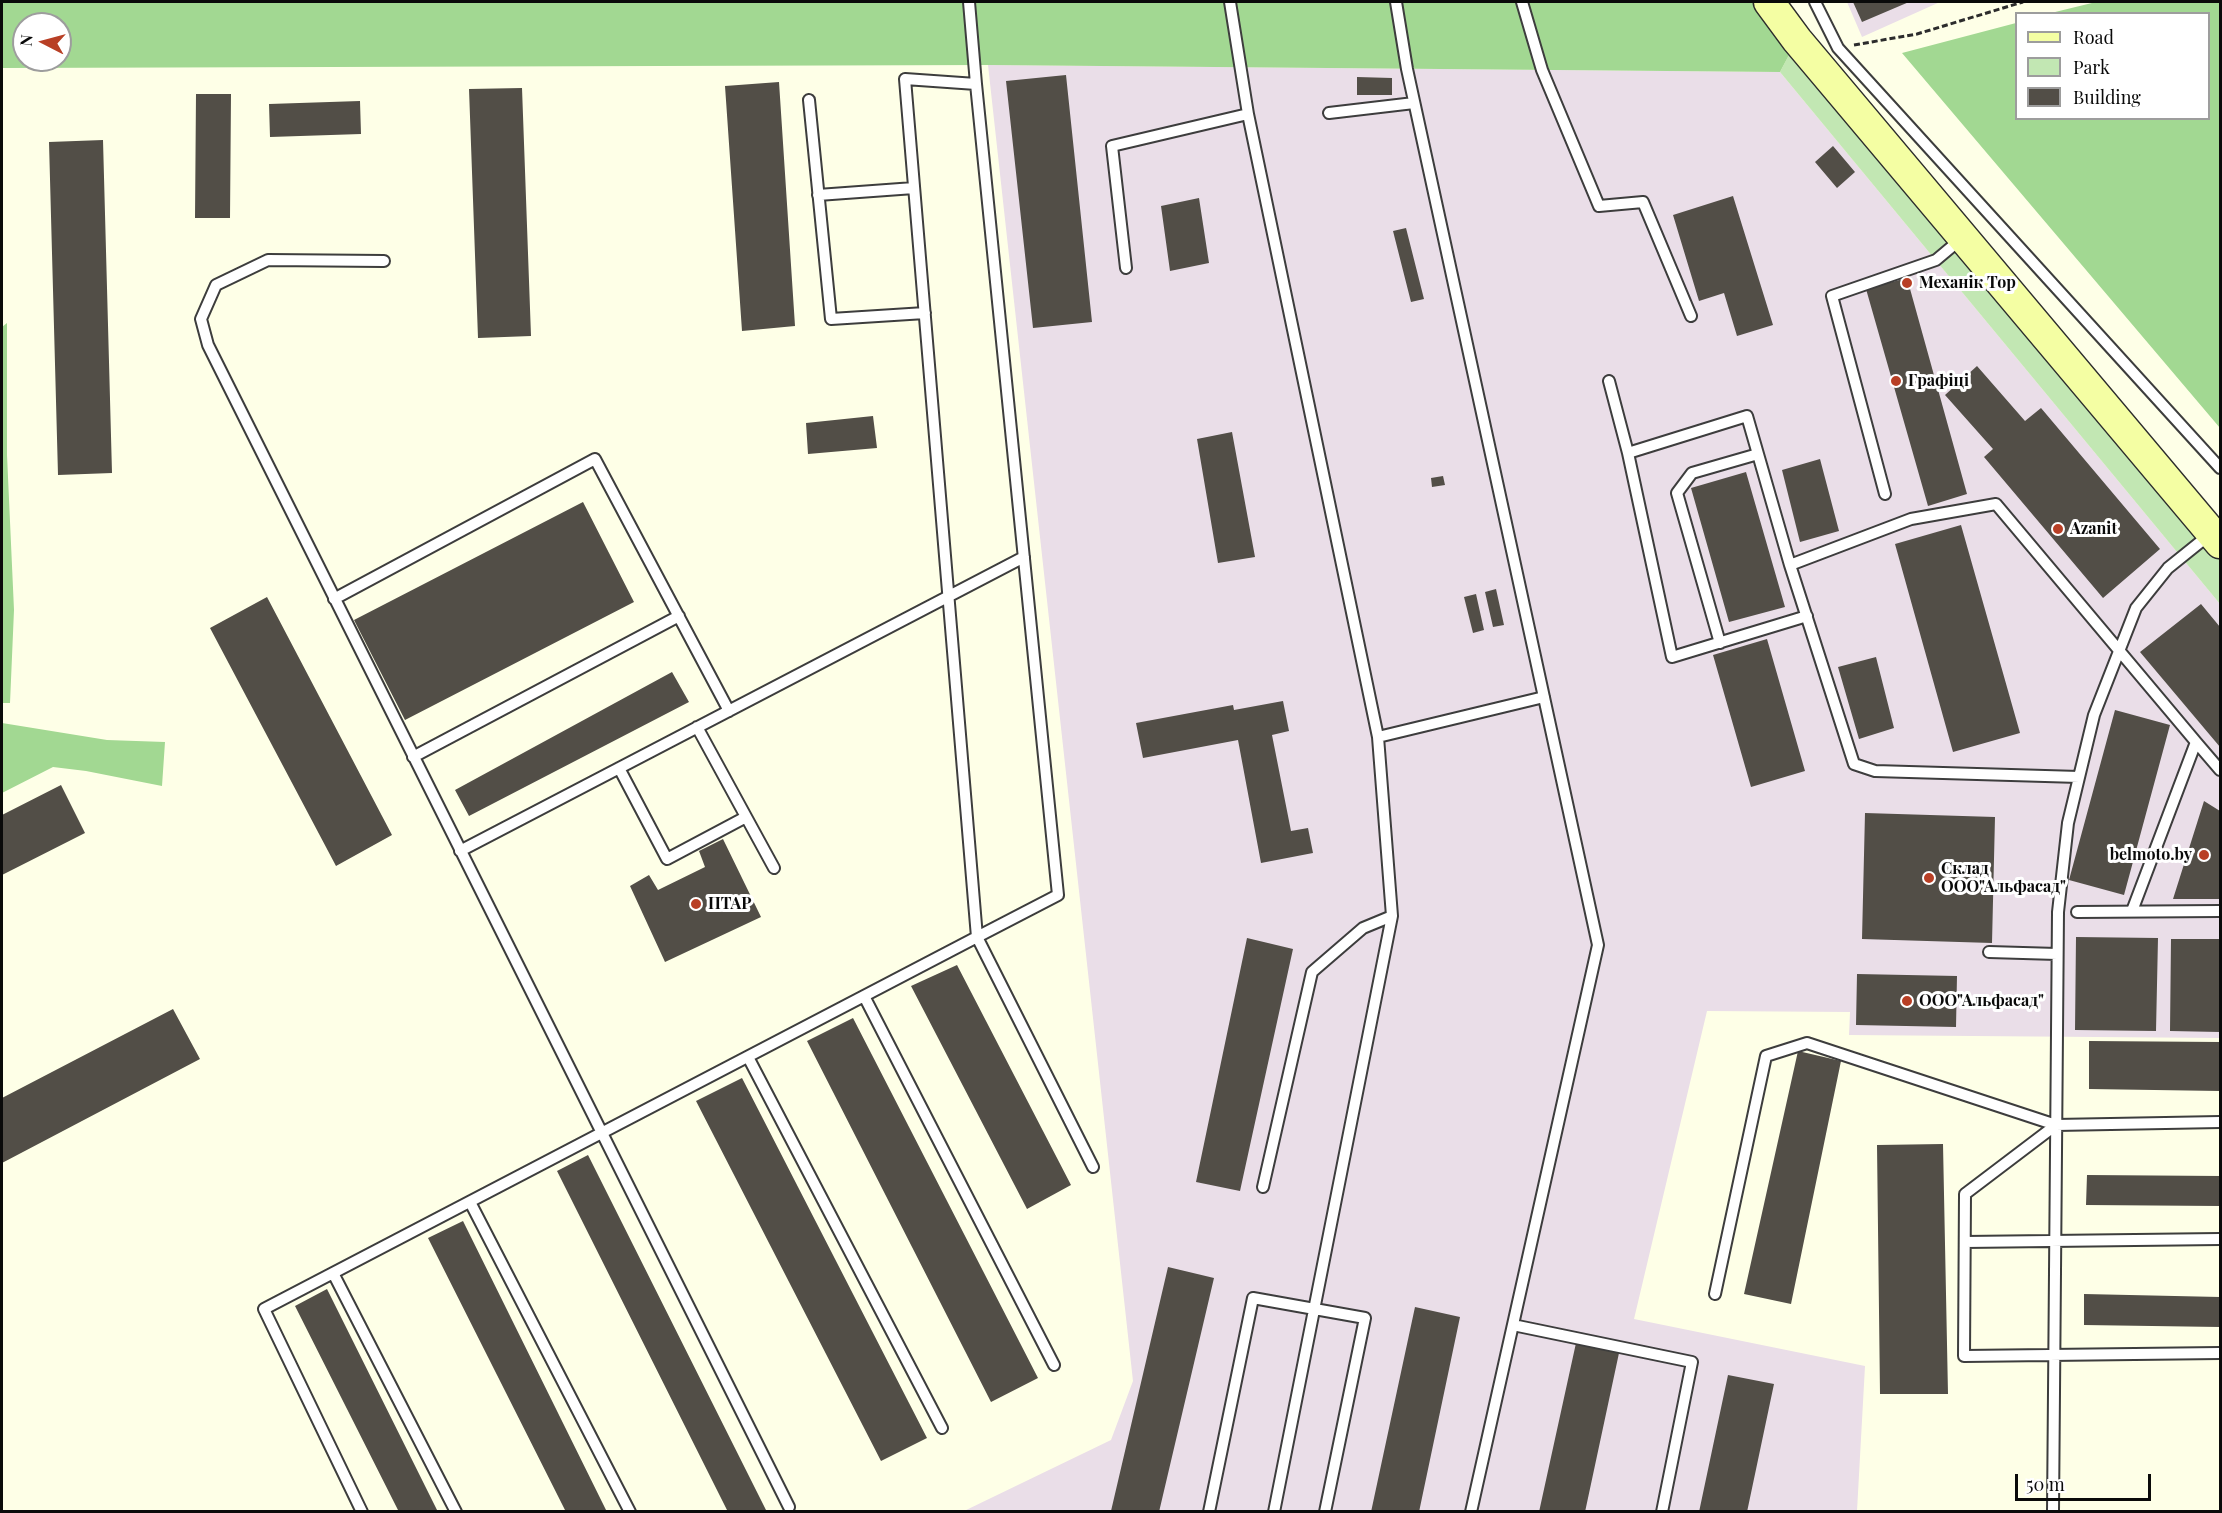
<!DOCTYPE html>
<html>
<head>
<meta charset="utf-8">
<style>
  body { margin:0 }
  #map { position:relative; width:2222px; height:1513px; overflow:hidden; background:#feffe7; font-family:"Playfair Display",serif }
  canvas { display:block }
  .frame { position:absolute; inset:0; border:3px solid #0a0a0a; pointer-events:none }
  .legend { position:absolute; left:2015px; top:12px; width:195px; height:108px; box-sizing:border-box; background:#fff; border:2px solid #9d9d9d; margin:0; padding:8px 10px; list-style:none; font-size:18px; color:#0a0a0a }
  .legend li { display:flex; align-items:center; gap:12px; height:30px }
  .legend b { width:30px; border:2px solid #9d9d9d }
  .north { position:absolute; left:12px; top:12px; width:60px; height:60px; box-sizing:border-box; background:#fff; border:2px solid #9d9d9d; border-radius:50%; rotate:276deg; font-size:16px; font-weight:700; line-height:24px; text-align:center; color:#0a0a0a }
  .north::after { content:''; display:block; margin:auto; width:21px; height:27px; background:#b83f25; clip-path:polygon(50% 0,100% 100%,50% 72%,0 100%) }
  .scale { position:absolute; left:2015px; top:1474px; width:136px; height:27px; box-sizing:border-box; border:3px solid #0a0a0a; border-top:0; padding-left:8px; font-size:18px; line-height:21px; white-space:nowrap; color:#0a0a0a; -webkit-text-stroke:4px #fff; paint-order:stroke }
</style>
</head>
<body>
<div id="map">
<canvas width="2222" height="1513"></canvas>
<div class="frame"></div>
<ul class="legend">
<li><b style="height:8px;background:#f4fea3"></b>Road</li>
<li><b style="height:16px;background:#c2e7b3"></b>Park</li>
<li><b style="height:16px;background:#524e47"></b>Building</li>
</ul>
<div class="north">N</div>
<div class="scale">50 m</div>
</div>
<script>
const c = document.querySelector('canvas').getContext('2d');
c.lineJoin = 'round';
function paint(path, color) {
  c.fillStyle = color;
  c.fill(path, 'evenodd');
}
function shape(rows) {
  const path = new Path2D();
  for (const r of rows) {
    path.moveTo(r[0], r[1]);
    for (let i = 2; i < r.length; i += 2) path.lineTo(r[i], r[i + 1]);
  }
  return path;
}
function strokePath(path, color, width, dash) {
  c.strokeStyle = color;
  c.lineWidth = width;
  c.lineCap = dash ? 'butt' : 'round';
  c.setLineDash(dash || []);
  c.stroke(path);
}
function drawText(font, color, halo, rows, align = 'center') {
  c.font = font + ' "Playfair Display",serif';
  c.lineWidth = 6;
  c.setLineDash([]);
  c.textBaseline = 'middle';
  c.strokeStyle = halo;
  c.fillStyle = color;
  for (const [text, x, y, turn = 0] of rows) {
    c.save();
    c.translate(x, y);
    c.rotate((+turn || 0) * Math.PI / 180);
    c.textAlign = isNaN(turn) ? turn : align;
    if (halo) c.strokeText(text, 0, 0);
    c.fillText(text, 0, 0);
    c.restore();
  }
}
paint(shape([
  [1847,2,1940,2,1862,37],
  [988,65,1780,72,2220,604,2220,1038,1849,1035,1850,1012,1707,1011,1634,1319,1865,1366,1857,1511,962,1512,1111,1440,1133,1381]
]), '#eadee8');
paint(shape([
  [1797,40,2220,543,2220,604,1780,72]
]), '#c2e7b3');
paint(shape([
  [2,2,1769,2,1797,40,1780,72,988,65,2,68],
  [24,24,60,24,60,60,24,60],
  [2096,2,2220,2,2220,428,1902,53,2016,23,2016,118,2208,118,2208,14,2051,13],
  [7,323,7,455,14,610,10,703,2,703,2,327],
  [2,723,107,740,165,742,162,786,86,771,53,767,2,793]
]), '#a2d892');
paint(shape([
  [1853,2,1909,2,1862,22],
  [1066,75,1092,322,1033,328,1006,81],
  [1357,77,1392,78,1392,95,1357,95],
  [779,82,795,326,742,331,725,86],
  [522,88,531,336,478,338,469,89],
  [196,94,231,94,230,218,195,218],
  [360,101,361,134,270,137,269,104],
  [103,140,112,473,58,475,49,142],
  [1833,146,1855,172,1837,188,1815,162],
  [1733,196,1773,325,1737,336,1724,293,1699,301,1673,215],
  [1199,198,1209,263,1170,271,1161,206],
  [1406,228,1424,299,1411,302,1393,231],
  [1907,278,1967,494,1928,506,1866,289],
  [1977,366,2025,421,2041,408,2160,549,2103,598,1984,457,1993,449,1945,395],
  [873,416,877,448,808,454,806,423],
  [1232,432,1255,557,1218,563,1197,439],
  [1820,459,1839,531,1800,542,1782,470],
  [1746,472,1785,607,1729,622,1691,488],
  [1443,476,1445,485,1432,487,1431,478],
  [583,502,634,602,405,720,354,620],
  [1961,525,2020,733,1953,752,1895,544],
  [1496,589,1504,625,1493,627,1485,592],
  [1476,594,1484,630,1473,633,1464,597],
  [267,597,392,835,336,866,210,628],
  [2201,604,2220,627,2220,747,2140,652],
  [1767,639,1805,771,1751,787,1713,655],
  [1876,657,1894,728,1859,739,1838,667],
  [672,672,689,702,469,816,455,790],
  [1283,701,1289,731,1272,735,1291,831,1308,828,1313,853,1261,863,1238,740,1143,758,1136,723,1233,705,1234,710],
  [2115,710,2170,725,2124,895,2069,880],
  [61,785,85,833,2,875,2,815],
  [2204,801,2220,811,2220,899,2173,899],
  [1865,813,1995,817,1992,943,1862,939],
  [723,839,761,917,665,962,630,886,649,875,658,890,705,867,699,851],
  [2076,937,2158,938,2156,1031,2075,1030],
  [1247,938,1293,949,1240,1191,1196,1182],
  [2171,939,2220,939,2220,1032,2170,1031],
  [957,965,1071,1185,1027,1209,911,986],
  [1857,974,1957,976,1956,1027,1856,1025],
  [173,1009,200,1059,2,1163,2,1098],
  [853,1018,1038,1378,991,1402,807,1041],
  [2089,1041,2220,1042,2220,1091,2089,1089],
  [1798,1051,1841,1061,1791,1304,1744,1294],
  [742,1078,927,1438,881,1461,696,1101],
  [1943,1144,1948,1394,1880,1394,1877,1145],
  [588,1155,767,1512,728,1512,557,1171],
  [2087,1175,2220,1176,2220,1206,2086,1205],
  [463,1221,607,1512,566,1512,428,1238],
  [1168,1267,1214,1278,1159,1512,1115,1512,1111,1511],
  [327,1289,438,1512,399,1512,295,1306],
  [2084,1294,2220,1297,2220,1327,2084,1325],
  [1415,1307,1460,1317,1419,1512,1371,1512],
  [1576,1343,1619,1353,1585,1512,1539,1512],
  [1728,1375,1774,1384,1747,1512,1699,1512]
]), '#524e47');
const service = shape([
  [969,2,976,84],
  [1396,2,1407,69,1598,945,1471,1512],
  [1522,2,1542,70,1599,206,1643,202,1691,316],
  [1815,2,1838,48,2220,468],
  [809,100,831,319,925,313],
  [1329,113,1414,103],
  [1248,114,1378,737,1392,916,1274,1512],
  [818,195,914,188],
  [384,261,268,260,216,285,201,319,208,345,789,1507],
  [1126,268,1112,146,1248,114,1230,2],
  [1609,381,1628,453,1672,657,1807,616],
  [1628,453,1747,416,1790,565],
  [1885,494,1832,296,1936,260,1961,239],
  [334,599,595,459,729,711],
  [1720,643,1677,493,1692,473,1758,454],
  [697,727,774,868],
  [1378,737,1544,697],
  [413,757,679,616],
  [619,768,667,859,746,817],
  [2079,777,1875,771,1854,764,1790,565,1911,519,1996,504,2196,742],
  [460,851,1024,557],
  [2132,911,2196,742,2220,770],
  [2077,912,2220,911],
  [1989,952,2057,954],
  [864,996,1054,1365],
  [748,1057,942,1428],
  [2056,1125,1965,1194,1964,1356,2220,1353],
  [1263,1187,1312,972,1363,928,1392,916],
  [470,1202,630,1512],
  [1965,1242,2220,1239],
  [333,1273,456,1512],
  [1715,1294,1766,1056,1807,1043,2056,1125,2220,1122],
  [1513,1325,1692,1362,1662,1512],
  [362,1512,264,1309,333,1273,864,996,977,937,1058,895,976,84,905,79,977,937,1093,1167],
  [1209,1512,1253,1298,1365,1318,1325,1512],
  [2053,1512,2058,912,2068,823,2094,715,2136,608,2168,568,2209,535]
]);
const secondary = shape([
  [1769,2,1797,40,2220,543]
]);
strokePath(service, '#3d3d3d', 14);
strokePath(secondary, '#2c2c2c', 33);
strokePath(shape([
  [1854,45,1917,34,2023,2]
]), '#2c2c2c', 3, [6, 3]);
strokePath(service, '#fff', 10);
strokePath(secondary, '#f4fea3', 30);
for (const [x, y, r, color] of [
  [1907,283,6,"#b83f25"],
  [1896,381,6,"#b83f25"],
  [2058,529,6,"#b83f25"],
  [2204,855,6,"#b83f25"],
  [1929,878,6,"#b83f25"],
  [696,904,6,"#b83f25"],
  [1907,1001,6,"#b83f25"]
]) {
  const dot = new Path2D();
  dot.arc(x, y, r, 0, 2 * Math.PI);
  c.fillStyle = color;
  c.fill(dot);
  strokePath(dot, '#fff', 2);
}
drawText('bold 16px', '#0a0a0a', '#fff', [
  ["Механік Тор",1919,283],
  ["Графіці",1908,381],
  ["Azanit",2070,529],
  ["belmoto.by",2192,855,"right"],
  ["Склад",1941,869],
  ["ООО\"Альфасад\"",1941,887],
  ["ПТАР",708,904],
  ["ООО\"Альфасад\"",1919,1001]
], 'left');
</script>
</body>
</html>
